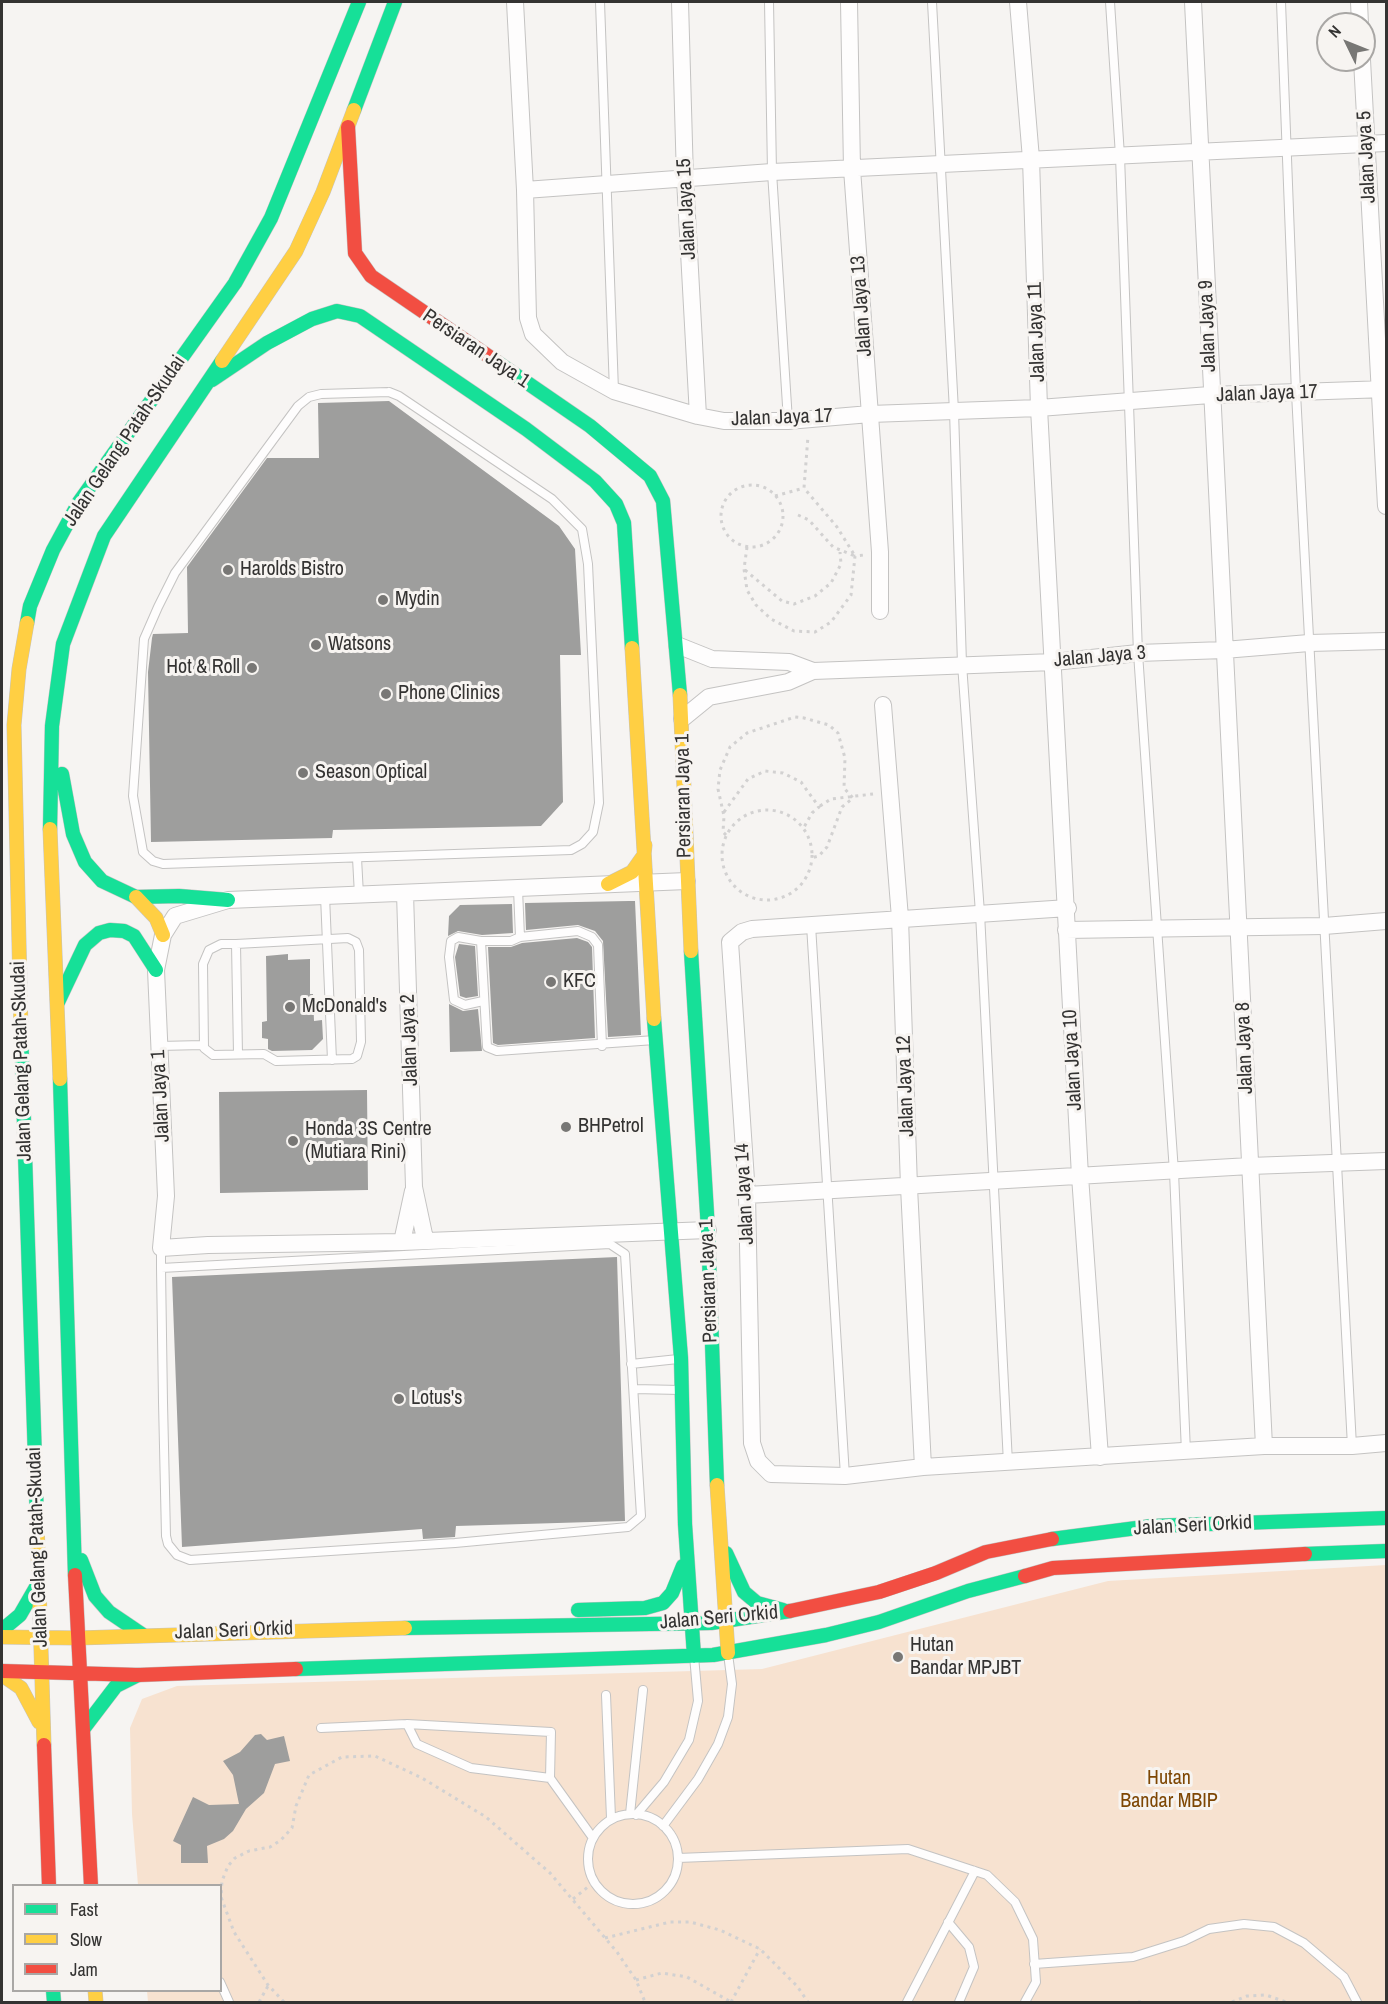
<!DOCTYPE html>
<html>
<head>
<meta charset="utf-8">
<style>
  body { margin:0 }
  #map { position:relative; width:1388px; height:2004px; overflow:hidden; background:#f6f4f2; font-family:"Archivo Narrow",sans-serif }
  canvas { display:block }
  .frame { position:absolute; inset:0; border:3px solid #343332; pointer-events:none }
  .legend { position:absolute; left:12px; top:1884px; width:210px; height:108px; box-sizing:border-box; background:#f7f4f1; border:2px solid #a9a7a5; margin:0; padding:8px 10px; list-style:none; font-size:18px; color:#343332 }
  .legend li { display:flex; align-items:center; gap:12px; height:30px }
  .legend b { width:30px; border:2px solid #a9a7a5 }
  .north { position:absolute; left:1316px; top:12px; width:60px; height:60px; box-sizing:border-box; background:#f7f4f1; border:2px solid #a9a7a5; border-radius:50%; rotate:313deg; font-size:16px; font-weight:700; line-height:24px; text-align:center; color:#343332 }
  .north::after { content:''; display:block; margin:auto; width:21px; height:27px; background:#787775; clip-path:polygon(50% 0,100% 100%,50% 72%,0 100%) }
</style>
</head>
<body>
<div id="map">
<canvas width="1388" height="2004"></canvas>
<div class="frame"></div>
<ul class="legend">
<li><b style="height:8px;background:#16e098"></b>Fast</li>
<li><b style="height:8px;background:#ffcf43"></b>Slow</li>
<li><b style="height:8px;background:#f24e42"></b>Jam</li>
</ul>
<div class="north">N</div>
</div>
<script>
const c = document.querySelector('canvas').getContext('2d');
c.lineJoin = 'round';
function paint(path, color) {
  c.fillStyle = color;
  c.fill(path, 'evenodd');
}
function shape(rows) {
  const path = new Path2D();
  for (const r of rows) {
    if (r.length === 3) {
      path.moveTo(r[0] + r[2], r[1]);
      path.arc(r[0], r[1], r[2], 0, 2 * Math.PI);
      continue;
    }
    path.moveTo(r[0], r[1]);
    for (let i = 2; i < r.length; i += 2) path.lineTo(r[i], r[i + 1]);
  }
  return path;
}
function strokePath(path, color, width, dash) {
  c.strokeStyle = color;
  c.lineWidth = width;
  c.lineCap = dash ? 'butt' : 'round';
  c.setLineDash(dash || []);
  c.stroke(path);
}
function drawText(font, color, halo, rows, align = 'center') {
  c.font = font + ' "Archivo Narrow",sans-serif';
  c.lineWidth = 6;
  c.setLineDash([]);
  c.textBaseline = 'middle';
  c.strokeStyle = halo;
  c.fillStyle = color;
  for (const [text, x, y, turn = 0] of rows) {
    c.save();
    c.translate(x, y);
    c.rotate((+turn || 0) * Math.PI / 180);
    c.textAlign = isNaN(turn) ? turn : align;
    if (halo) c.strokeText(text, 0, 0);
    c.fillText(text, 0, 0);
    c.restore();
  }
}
paint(shape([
  [1386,1565,1386,2002,148,2002,147,1991,220,1990,220,1886,138,1885,132,1814,130,1728,142,1699,177,1686,762,1669,1108,1581]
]), '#f7e2d0');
paint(shape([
  [389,401,559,526,575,549,581,655,560,655,563,802,541,826,333,830,332,838,151,842,148,672,152,638,153,634,188,633,187,567,267,458,319,458,318,403],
  [629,901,635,901,641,1035,608,1037,603,941,595,931,578,925,526,930,525,903],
  [512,904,513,933,482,935,458,931,448,936,449,916,460,905],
  [577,938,588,942,592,947,595,1038,498,1045,493,1043,488,947,511,947,522,943],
  [459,944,475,946,478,996,466,998,460,996,455,957],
  [288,954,288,960,310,959,310,994,313,994,314,1021,322,1020,323,1039,312,1050,272,1051,268,1049,268,1039,262,1038,262,1022,267,1021,266,956],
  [449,1004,463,1011,478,1009,482,1051,450,1052],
  [367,1090,368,1190,220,1193,219,1092],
  [617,1257,625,1521,456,1526,455,1537,423,1539,422,1529,182,1547,172,1277],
  [261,1734,267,1740,284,1736,290,1761,275,1764,264,1793,246,1809,233,1831,224,1839,207,1846,208,1863,181,1863,181,1845,173,1841,193,1797,209,1805,239,1804,233,1775,223,1761,240,1752,255,1735]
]), '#9e9e9d');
const lane = shape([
  [600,2,614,391],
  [769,2,772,172,788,421],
  [932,2,954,411,962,664,980,913,1008,1463],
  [1110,2,1120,156,1138,653,1174,1172,1186,1452],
  [1281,2,1296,393,1352,1446],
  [389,392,399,396,552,499,582,529,588,564,599,803,593,832,582,844,571,850,163,864,153,861,143,852,133,796,144,639,158,607,175,573,298,406,309,397,321,394,389,392],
  [357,858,359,895],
  [325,896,332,1060],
  [811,925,845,1476],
  [520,937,578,931,592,937,598,945,602,1046],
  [481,941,487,1047,497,1051,655,1040],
  [236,944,348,938,356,942,359,950,361,1042,357,1056,352,1059,276,1061,264,1054,213,1055,204,1048,203,964,209,950,221,944,236,944,238,1054],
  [483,1001,465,1005,454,1000,449,957,451,941,458,937,481,941,511,941,520,937,518,889],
  [159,1046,203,1045],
  [161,1248,161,1268,163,1402,166,1536,168,1544,177,1555,190,1560,455,1543,628,1527,641,1516,625,1254,610,1244,161,1268],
  [631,1364,678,1359],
  [634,1389,680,1390],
  [606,1695,611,1818],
  [321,1728,407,1724],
  [550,1778,551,1732,407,1724,417,1744,471,1768,550,1778,593,1838],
  [633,1859,45],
  [630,1814,643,1690],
  [636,1815,664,1782,689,1740,698,1701,694,1656],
  [663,1826,698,1779,718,1744,728,1717,732,1684,728,1654],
  [678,1858,908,1849,987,1875,1015,1902,1033,1939,1036,1982,1025,2002],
  [948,1922,969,1947,974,1967,959,2002],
  [1034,1964,1133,1957,1184,1941,1209,1929,1244,1924,1274,1927,1304,1943,1344,1977,1357,2002],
  [220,1982,229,2002],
  [907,2002,975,1871]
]);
const street = shape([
  [515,2,525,190,528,318,533,334,562,362,614,391,698,416,724,421,788,421,870,414,1039,408,1210,395,1386,389],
  [680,2,685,179,698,416],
  [849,2,852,169,880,552,880,611],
  [1018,2,1031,159,1039,408,1080,1176,1100,1457],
  [1193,2,1264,1446],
  [1359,2,1360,24],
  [1362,60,1386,506],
  [525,190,772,172,1386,143],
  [677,645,712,659,789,662,813,671],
  [883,705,900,918,909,1187,923,1467],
  [682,719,709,697,788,682,813,671,1054,662,1138,653,1224,650,1309,643,1386,641],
  [687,881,228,900,175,916,163,935,156,970,166,1196,161,1248,208,1245,402,1242,708,1230],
  [405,893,414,1187,425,1239],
  [1068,908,752,929,742,932,730,942,747,1195,752,1443,758,1461,771,1474,845,1476,923,1467,1264,1446,1352,1446,1386,1443],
  [1066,930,1324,926,1386,921],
  [747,1195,1250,1166,1386,1161],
  [402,1242,413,1191]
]);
const fast = shape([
  [354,110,395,2],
  [497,362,590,426,650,476,663,501,680,695],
  [212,380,267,343,312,319,337,311,360,316,526,429,595,481,616,504,624,523,632,648],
  [27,623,30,606,53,550,79,502,235,283,271,218,359,2],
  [62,774,73,834,85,862,102,881,136,897,179,896,228,900],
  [50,829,52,726,63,644,104,536,222,361],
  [691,951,708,1230,717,1485],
  [58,1002,85,945,99,933,110,930,124,931,134,936,156,970],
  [654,1019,681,1358,685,1524,694,1656],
  [21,1031,37,1521],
  [60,1079,75,1575],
  [1052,1539,1152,1526,1386,1518],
  [726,1553,744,1592,757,1603,783,1610],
  [1305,1554,1386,1551],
  [81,1560,95,1596,109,1612,143,1635],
  [578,1610,645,1608,663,1603,672,1593,683,1566],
  [405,1628,711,1623,790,1611],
  [2,1630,20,1615,39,1582],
  [296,1669,713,1655,826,1635,879,1622,968,1591,1025,1576],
  [84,1728,116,1686,138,1675],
  [53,1990,54,2002]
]);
const slow = shape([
  [222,361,296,251,323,192,354,110],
  [632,648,654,1019],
  [680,695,691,951],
  [50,829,60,1079],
  [608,884,632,872,644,855,645,845],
  [136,897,156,918,163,935],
  [21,1031,14,725,19,669,27,623],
  [717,1485,728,1653],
  [37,1521,44,1745],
  [2,1637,78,1638,405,1628],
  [2,1675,21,1688,39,1722],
  [95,1990,96,2002]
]);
const jam = shape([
  [348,127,355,253,371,276,497,362],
  [75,1575,91,1886],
  [1025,1576,1053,1568,1305,1554],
  [790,1611,879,1592,936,1573,986,1552,1052,1539],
  [2,1671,138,1675,296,1669],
  [44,1745,49,1886]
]);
strokePath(lane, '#c4c3c2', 10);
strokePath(street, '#c4c3c2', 18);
strokePath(fast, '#c4c3c2', 15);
strokePath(slow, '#c4c3c2', 15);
strokePath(jam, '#c4c3c2', 15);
strokePath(shape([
  [752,516,31],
  [775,496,804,488],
  [798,515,809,520,833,547,855,556,837,527,804,488,808,436],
  [747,547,744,569,747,590,756,605,771,619,794,631,815,632,831,622,851,595,855,556,864,555],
  [745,570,782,601,794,604,815,596,831,583,841,564,840,552],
  [820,806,831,799,873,794],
  [767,855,45],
  [724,812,748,779,765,771,783,773,801,782,819,807,812,813,803,829],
  [726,835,723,832,724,816,718,789,720,770,730,747,747,733,795,717,804,718,829,725,838,733,845,758,844,788,853,798,842,807,827,847,819,856,811,858],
  [573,1899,594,1882],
  [605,1938,670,1922,690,1922,720,1930,760,1949,797,1986,808,2002],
  [636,1980,662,1973,687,1977,731,2002],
  [259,2002,268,1986],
  [284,2002,268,1985,234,1932,221,1897,222,1881,228,1866,235,1858,249,1851,270,1847,281,1840,292,1828,296,1806,309,1775,342,1757,375,1756,422,1778,486,1817,550,1873,617,1952,636,1980,645,2002],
  [731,2002,760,1949],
  [1138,2002,1144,2002],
  [1232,2002,1247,1996,1266,1995,1286,2002]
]), '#d2d1d1', 3, [3, 4.5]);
strokePath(lane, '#fefdfd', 8);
strokePath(street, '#fefdfd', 16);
strokePath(fast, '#16e098', 14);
strokePath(slow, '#ffcf43', 14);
strokePath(jam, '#f24e42', 14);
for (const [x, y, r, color] of [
  [228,570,6,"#787775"],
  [383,600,6,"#787775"],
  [316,645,6,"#787775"],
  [252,668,6,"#787775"],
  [386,694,6,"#787775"],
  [303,773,6,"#787775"],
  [551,982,6,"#787775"],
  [290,1007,6,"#787775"],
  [566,1127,6,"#787775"],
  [293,1141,6,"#787775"],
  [399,1399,6,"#787775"],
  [898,1657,6,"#787775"]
]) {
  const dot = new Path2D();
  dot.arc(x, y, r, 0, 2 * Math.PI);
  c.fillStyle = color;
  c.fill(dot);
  strokePath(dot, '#f7f4f1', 2);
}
drawText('20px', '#343332', '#f7f4f1', [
  ["Jalan Jaya 5",1367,157,-93],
  ["Jalan Jaya 15",687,209,-93],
  ["Jalan Jaya 13",862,306,-94],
  ["Jalan Jaya 9",1208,326,-92],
  ["Jalan Jaya 11",1037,332,-92],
  ["Persiaran Jaya 1",476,349,34],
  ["Jalan Jaya 17",1267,394,-2],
  ["Jalan Jaya 17",782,418,-2],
  ["Jalan Gelang Patah-Skudai",125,441,-56],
  ["Jalan Jaya 3",1100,657,-5],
  ["Persiaran Jaya 1",684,796,-91],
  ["Jalan Jaya 2",410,1040,-92],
  ["Jalan Jaya 8",1245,1048,-92],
  ["Jalan Jaya 10",1073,1060,-93],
  ["Jalan Gelang Patah-Skudai",22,1061,-92],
  ["Jalan Jaya 12",906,1086,-92],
  ["Jalan Jaya 1",161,1096,-93],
  ["Jalan Jaya 14",745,1194,-93],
  ["Persiaran Jaya 1",709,1281,-92],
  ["Jalan Seri Orkid",1193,1526,-3],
  ["Jalan Gelang Patah-Skudai",38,1547,-92],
  ["Jalan Seri Orkid",719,1618,-5],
  ["Jalan Seri Orkid",234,1631,-2]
]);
drawText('20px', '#343332', '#f7f4f1', [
  ["Harolds Bistro",240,570],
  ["Mydin",395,600],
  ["Watsons",328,645],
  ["Hot & Roll",240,668,"right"],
  ["Phone Clinics",398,694],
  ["Season Optical",315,773],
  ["KFC",563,982],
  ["McDonald's",302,1007],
  ["BHPetrol",578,1127],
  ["Honda 3S Centre",305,1130],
  ["(Mutiara Rini)",305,1153],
  ["Lotus's",411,1399],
  ["Hutan",910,1646],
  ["Bandar MPJBT",910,1669]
], 'left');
drawText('20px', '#7e4704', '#f7f4f1', [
  ["Hutan",1169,1779],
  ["Bandar MBIP",1169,1802]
]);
</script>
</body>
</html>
